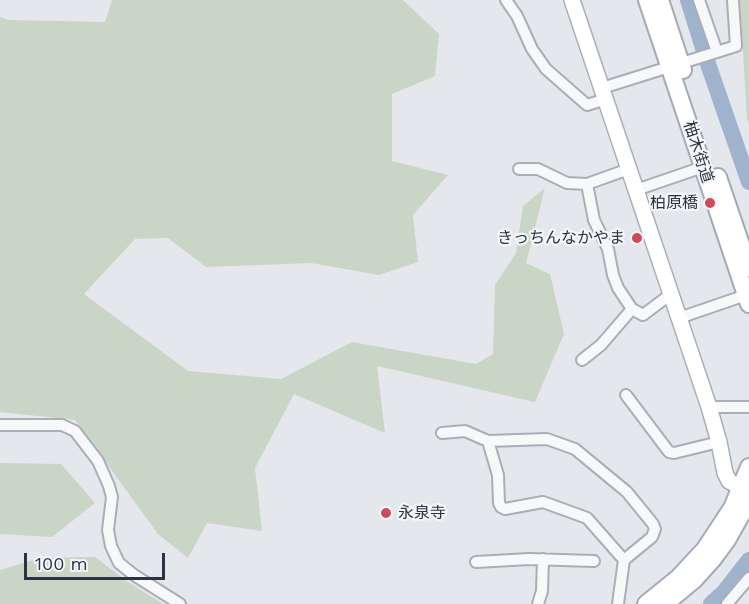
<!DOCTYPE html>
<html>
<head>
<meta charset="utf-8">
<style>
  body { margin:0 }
  #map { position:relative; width:749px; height:604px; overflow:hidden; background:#e4e7ec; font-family:"Work Sans",sans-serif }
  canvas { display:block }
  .scale { position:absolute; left:24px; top:553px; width:141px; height:27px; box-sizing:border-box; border:3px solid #2b3445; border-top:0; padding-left:8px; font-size:18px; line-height:21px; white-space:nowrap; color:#2b3445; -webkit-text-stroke:4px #f4f6f9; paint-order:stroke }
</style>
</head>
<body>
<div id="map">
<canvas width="749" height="604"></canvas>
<div class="scale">100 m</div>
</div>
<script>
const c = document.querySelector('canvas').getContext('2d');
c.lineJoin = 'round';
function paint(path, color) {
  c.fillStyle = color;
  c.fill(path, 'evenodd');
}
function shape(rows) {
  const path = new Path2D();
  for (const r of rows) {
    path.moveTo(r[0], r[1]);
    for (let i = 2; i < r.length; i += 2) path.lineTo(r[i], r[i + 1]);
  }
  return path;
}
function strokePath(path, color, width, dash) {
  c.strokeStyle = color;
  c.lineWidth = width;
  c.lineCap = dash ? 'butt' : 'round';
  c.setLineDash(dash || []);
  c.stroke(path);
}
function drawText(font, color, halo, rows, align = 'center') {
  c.font = font + ' "Work Sans","Noto Sans JP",sans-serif';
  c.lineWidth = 4.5;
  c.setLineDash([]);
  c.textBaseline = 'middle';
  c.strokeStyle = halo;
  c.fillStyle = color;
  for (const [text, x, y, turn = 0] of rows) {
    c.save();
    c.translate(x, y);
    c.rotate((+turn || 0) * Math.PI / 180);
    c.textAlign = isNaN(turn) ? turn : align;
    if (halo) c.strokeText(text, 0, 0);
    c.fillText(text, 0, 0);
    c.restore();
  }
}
paint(shape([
  [112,0,403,0,439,34,435,76,392,94,392,161,448,175,413,215,418,262,379,275,311,263,206,267,168,238,135,239,84,294,188,371,281,379,352,342,476,364,493,354,495,285,516,253,523,206,545,188,526,263,550,274,564,334,535,402,377,366,385,433,294,394,255,468,262,531,207,523,188,558,158,534,75,420,0,412,0,17,8,20,105,22],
  [740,0,749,0,749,125,747,119],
  [0,463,61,464,95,503,52,537,0,534],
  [95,557,128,582,163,604,0,604,0,570,40,558]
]), '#c9d6c5');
strokePath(shape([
  [688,0,708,64,749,182],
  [711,604,724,592,749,560]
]), '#9fb4cc', 16);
const street = shape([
  [506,0,517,16,532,49,546,69,587,105,606,99],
  [699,0,717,52],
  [602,88,736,46,733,0],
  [519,169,538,169,567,183,587,184,629,169],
  [587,184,594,220,608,249,613,275,618,288,632,309,643,315,671,294],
  [636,190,703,167],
  [679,318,746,295],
  [582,360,601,345,632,309],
  [626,395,669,452,674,453,719,442],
  [709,407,749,407],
  [0,425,62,425,75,431,98,461,109,486,112,497,108,530,111,546,119,563,134,575,180,604],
  [442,433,465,431,488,441,498,475,499,503,501,507,505,509,543,502,587,518,624,560,618,604],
  [488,441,547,439,575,449,627,492,653,524,655,529,652,537,624,560],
  [476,562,529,559,594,561],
  [538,604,542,591,543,559],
  [727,604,749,578]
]);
const secondary = shape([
  [572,0,709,407,719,442,725,473,729,481,749,492]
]);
const primary = shape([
  [647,0,749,304],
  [660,0,683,70],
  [718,177,749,268],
  [646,604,678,578,705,549,732,508,749,467],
  [665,604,695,579,713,559,727,540,749,501]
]);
strokePath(street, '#a9aeb7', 14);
strokePath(secondary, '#a9aeb7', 18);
strokePath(primary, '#a3abb8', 20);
strokePath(street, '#f7f8fa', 10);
strokePath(secondary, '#fff', 15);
strokePath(primary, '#fff', 16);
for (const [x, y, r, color] of [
  [710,203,6,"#d1495b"],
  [637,238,6,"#d1495b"],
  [386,513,6,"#d1495b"]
]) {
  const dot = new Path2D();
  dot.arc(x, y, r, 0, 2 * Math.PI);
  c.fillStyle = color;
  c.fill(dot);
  strokePath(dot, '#f4f6f9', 2);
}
drawText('16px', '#2b3445', '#f4f6f9', [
  ["柚木街道",698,152,72]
]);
drawText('16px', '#2b3445', '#f4f6f9', [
  ["柏原橋",698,203],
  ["きっちんなかやま",625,238],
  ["永泉寺",398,513,"left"]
], 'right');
</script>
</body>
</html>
